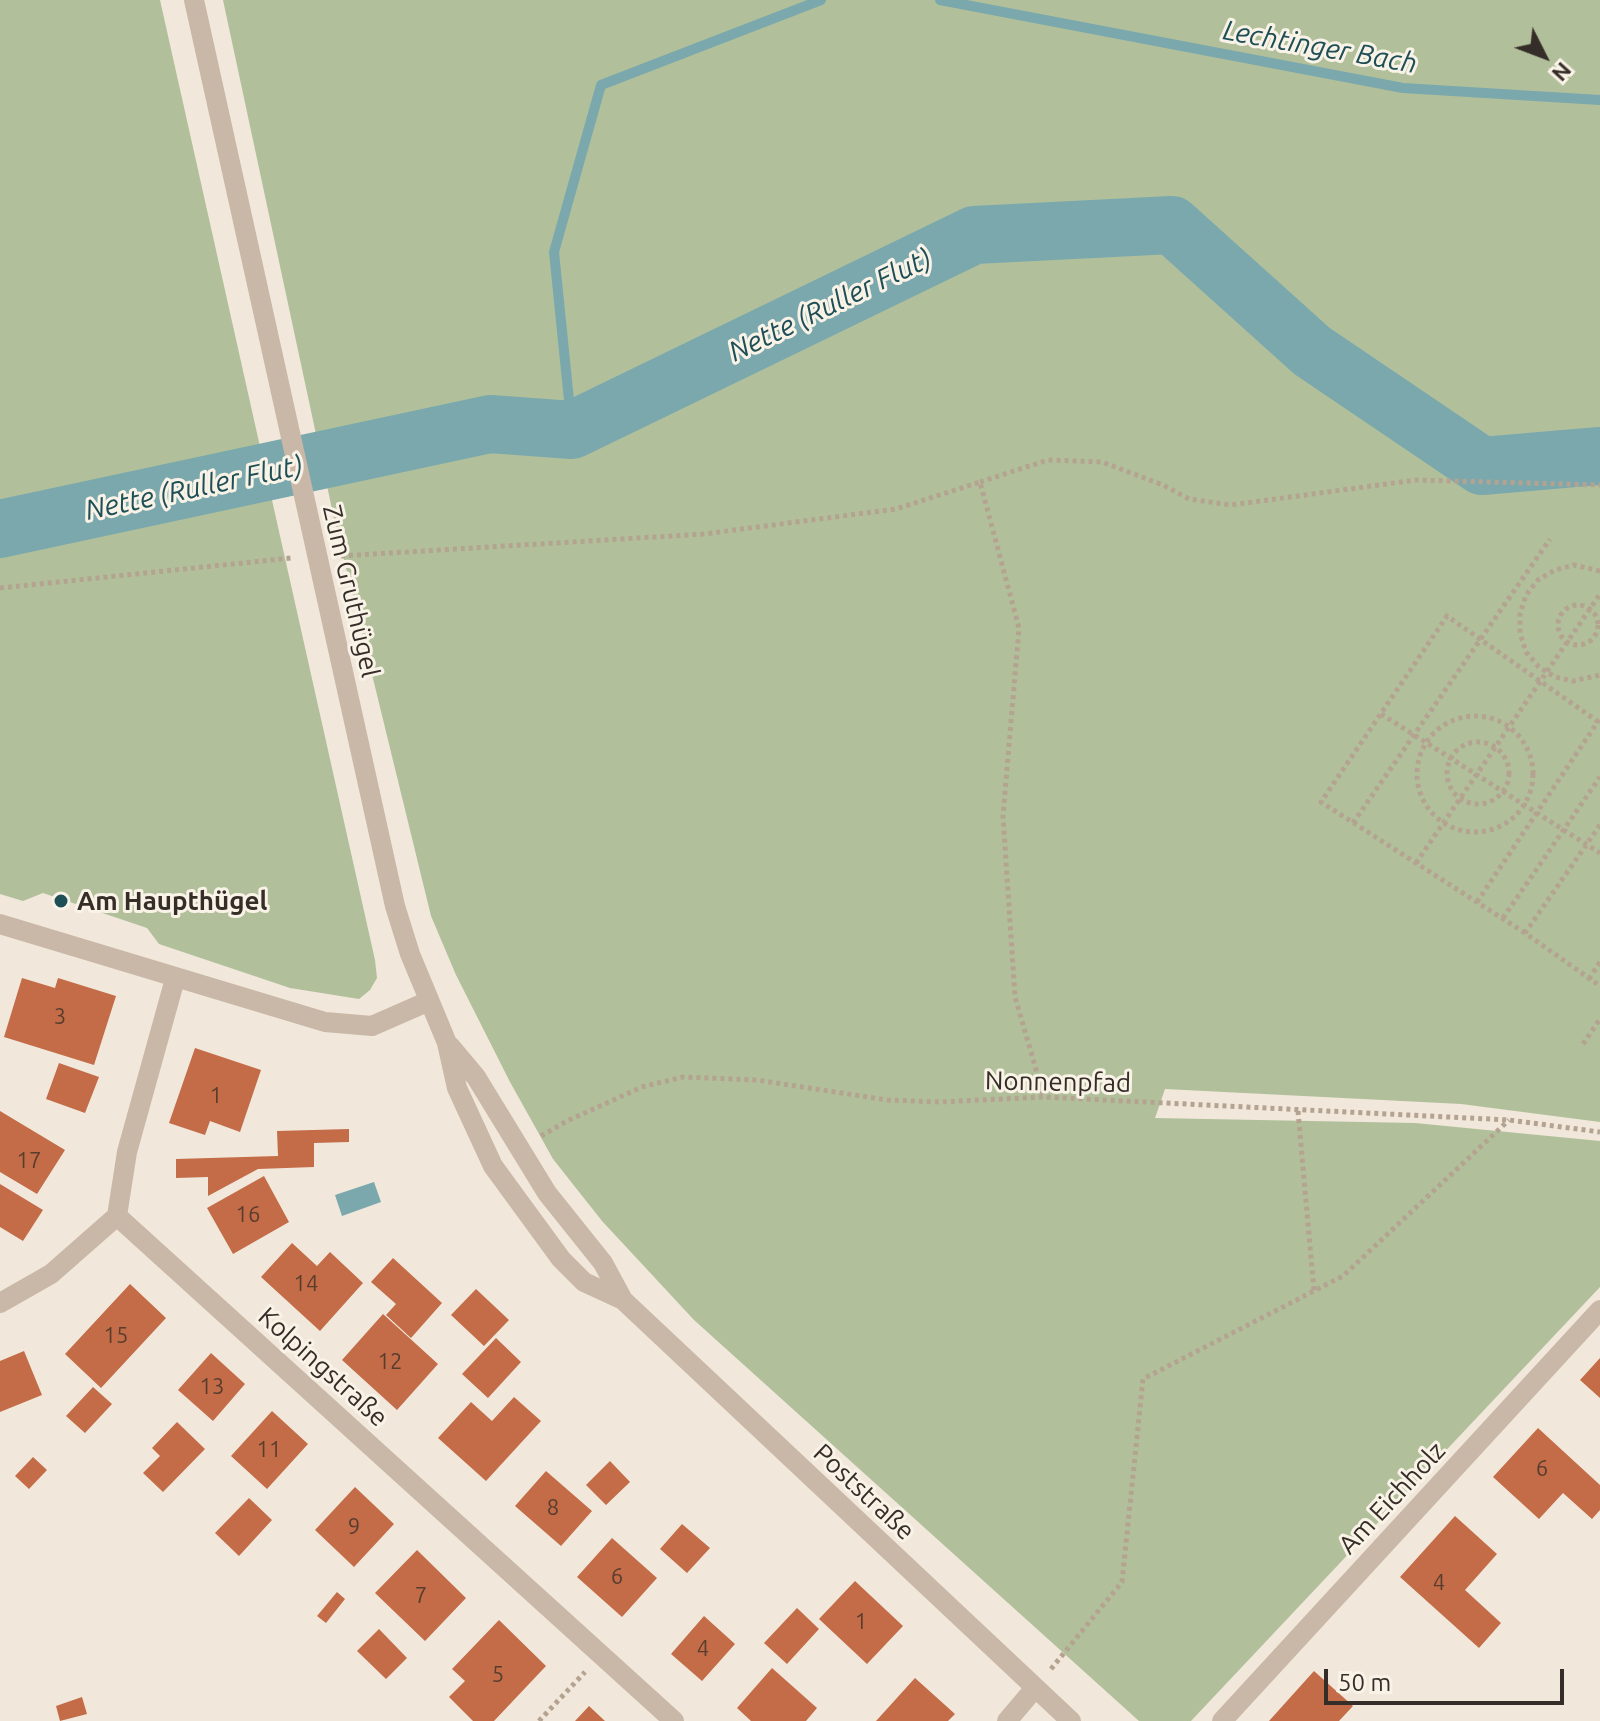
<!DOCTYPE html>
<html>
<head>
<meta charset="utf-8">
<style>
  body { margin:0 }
  #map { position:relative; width:1600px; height:1721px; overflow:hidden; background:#f1e8db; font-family:Ubuntu,sans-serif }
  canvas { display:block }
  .north { position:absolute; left:1504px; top:16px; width:80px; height:80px; -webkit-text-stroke:6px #f9f2e7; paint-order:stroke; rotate:132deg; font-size:22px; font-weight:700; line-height:32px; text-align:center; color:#352d27 }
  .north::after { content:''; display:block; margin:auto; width:28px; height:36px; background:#352d27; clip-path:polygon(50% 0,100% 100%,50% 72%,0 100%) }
  .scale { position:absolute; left:1324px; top:1669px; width:240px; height:36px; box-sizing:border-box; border:4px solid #352d27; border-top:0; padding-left:10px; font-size:24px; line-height:28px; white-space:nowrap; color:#352d27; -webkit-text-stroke:6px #f9f2e7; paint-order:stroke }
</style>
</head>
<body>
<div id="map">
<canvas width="1600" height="1721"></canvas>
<div class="north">N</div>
<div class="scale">50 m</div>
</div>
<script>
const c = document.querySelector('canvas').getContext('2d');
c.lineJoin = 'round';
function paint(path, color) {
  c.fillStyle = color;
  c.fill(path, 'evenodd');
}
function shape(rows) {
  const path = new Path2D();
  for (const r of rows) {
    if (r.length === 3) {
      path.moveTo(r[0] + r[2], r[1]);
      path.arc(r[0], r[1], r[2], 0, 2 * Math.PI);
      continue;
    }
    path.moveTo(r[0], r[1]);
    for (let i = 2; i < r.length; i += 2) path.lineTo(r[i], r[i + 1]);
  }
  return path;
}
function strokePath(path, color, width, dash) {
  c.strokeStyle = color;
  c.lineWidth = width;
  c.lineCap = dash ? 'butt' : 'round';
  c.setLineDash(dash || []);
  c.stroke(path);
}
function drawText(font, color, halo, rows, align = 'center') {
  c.font = font + ' Ubuntu,sans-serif';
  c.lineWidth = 6;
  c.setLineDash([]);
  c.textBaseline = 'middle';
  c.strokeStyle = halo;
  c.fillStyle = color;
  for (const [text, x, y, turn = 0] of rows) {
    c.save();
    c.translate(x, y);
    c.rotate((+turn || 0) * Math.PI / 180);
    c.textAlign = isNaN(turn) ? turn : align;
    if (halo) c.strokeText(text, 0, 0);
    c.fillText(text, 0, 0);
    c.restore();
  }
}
paint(shape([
  [0,0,160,0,375,960,377,978,370,990,359,999,290,988,159,944,147,928,43,893,23,901,0,894],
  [223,0,1600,0,1600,1122,1461,1104,1165,1089,1155,1118,1415,1123,1600,1141,1600,1287,1191,1721,1139,1721,694,1320,602,1221,553,1159,510,1082,456,975,431,916,335,523]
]), '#b1c09b');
paint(shape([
  [374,1182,381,1202,342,1216,335,1195]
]), '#7aa8ad');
strokePath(shape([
  [940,0,1403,88,1600,100],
  [572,430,554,252,601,85,821,0]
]), '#7aa8ad', 10);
strokePath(shape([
  [0,529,490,424,572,430,974,235,1172,225,1312,351,1482,466,1600,456]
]), '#7aa8ad', 58);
paint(shape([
  [22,978,55,988,58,978,116,996,94,1065,4,1037],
  [195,1048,261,1070,240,1132,210,1121,205,1135,169,1123],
  [59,1063,99,1077,85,1113,46,1099],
  [0,1111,65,1150,37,1194,0,1172],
  [349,1129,349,1142,314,1143,314,1167,258,1169,208,1196,208,1177,176,1178,176,1159,278,1156,277,1131],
  [264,1176,289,1222,233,1254,207,1208],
  [0,1184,43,1210,23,1241,0,1227],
  [292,1243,317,1266,330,1252,363,1283,320,1331,261,1277],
  [393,1258,442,1303,411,1338,386,1315,396,1304,371,1282],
  [130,1284,166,1318,101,1388,65,1354],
  [476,1289,509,1320,484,1346,451,1315],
  [383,1314,438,1364,397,1410,342,1360],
  [496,1338,521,1362,488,1398,462,1374],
  [24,1351,42,1395,0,1412,0,1361],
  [211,1353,245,1384,213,1421,178,1390],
  [1600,1358,1600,1398,1580,1380],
  [93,1387,112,1404,85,1433,66,1416],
  [514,1397,541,1421,486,1481,438,1438,471,1402,492,1421],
  [272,1411,308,1444,267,1489,231,1456],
  [177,1422,205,1449,163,1492,143,1473,160,1456,152,1448],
  [1538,1428,1600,1485,1600,1510,1592,1519,1563,1493,1539,1519,1493,1477],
  [33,1457,47,1470,29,1489,15,1476],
  [610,1461,630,1482,606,1505,586,1485],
  [546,1471,592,1511,561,1546,515,1506],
  [355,1487,394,1524,354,1567,315,1530],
  [249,1498,272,1520,239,1556,215,1533],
  [1455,1516,1497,1554,1465,1590,1501,1623,1479,1648,1400,1577],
  [682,1524,710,1548,687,1573,660,1549],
  [612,1538,657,1578,622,1617,577,1577],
  [417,1550,466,1598,425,1641,375,1593],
  [855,1581,903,1626,867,1664,819,1619],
  [337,1592,345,1599,326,1623,317,1616],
  [797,1608,819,1629,787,1664,764,1643],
  [704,1616,735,1644,702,1681,671,1654],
  [499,1620,546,1666,494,1721,473,1721,449,1697,465,1681,452,1669],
  [379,1629,407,1658,386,1679,357,1651],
  [772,1668,817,1708,806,1721,751,1721,737,1708],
  [1314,1671,1353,1706,1339,1721,1269,1721],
  [915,1678,955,1714,948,1721,876,1721],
  [82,1697,87,1714,60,1721,56,1706],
  [589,1706,605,1721,575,1721]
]), '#c36c47');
strokePath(shape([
  [980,482,1048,460,1102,462,1163,485,1189,499,1231,505,1416,480,1600,485],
  [341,556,704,534,896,509,980,482,1019,628,1003,816,1015,997,1044,1097],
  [1600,571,1574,565,1555,570,1538,580,1526,595,1520,614,1520,633,1526,652,1539,667,1555,677,1573,681,1600,675],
  [0,588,291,558],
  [1578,625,20],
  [1381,714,1600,853],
  [1475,774,58],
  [1478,773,31],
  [1353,823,1550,539],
  [1600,825,1525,933,1600,986],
  [1416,863,1600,594],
  [1477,902,1599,720],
  [1503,918,1600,777],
  [1525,933,1321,802,1447,616,1600,723],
  [1589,979,1600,962],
  [1583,1044,1600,1019],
  [1298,1111,1314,1291],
  [541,1136,567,1121,642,1087,683,1077,757,1080,887,1100,939,1102,1044,1097,1509,1120,1600,1132],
  [1051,1669,1122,1582,1143,1379,1343,1276,1509,1120],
  [539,1721,585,1672]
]), '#b4a391', 5, [4, 4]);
strokePath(shape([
  [194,0,395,906,410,954,447,1043,457,1088,493,1166,561,1259,584,1282,623,1300,1071,1721],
  [0,924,325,1022,372,1026,429,1001],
  [175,979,127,1152,117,1216,674,1721],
  [450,1046,476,1077,547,1193,603,1263,623,1300],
  [0,1303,51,1274,117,1216],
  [1007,1721,1035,1688],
  [1222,1721,1600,1310]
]), '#c9b8a7', 20);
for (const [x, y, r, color] of [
  [61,901,8,"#1e4f56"]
]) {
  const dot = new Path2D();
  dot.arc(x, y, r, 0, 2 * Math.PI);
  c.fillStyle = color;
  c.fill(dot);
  strokePath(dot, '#f9f2e7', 3);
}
drawText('22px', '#583d2f', null, [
  ["3",60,1017],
  ["1",216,1096],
  ["17",29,1161],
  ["16",248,1215],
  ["14",306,1284],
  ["15",116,1336],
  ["12",390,1362],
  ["13",212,1387],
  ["11",269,1450],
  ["6",1542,1469],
  ["8",553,1508],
  ["9",354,1527],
  ["6",617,1577],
  ["4",1439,1583],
  ["7",421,1596],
  ["1",861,1622],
  ["4",703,1649],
  ["5",498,1675]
]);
drawText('26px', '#352d27', '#f9f2e7', [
  ["Zum Gruthügel",351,591,77],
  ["Nonnenpfad",1058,1082,1],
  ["Kolpingstraße",323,1367,42],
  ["Poststraße",864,1492,43],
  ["Am Eichholz",1392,1498,-47]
]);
drawText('bold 26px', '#352d27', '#f9f2e7', [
  ["Am Haupthügel",77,901]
], 'left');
drawText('italic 28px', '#1e4f56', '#f9f2e7', [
  ["Lechtinger Bach",1320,47,10],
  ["Nette (Ruller Flut)",830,305,-26],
  ["Nette (Ruller Flut)",194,488,-12]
]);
</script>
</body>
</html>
